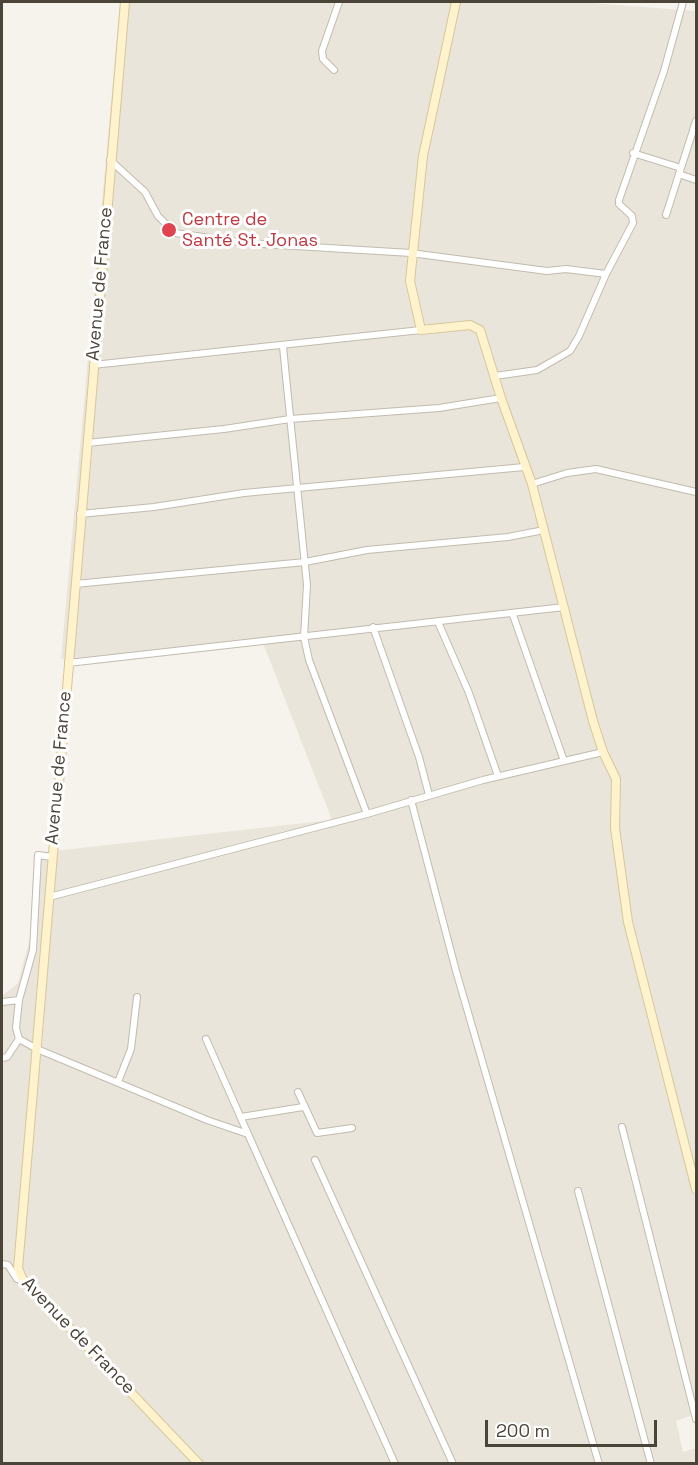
<!DOCTYPE html>
<html>
<head>
<meta charset="utf-8">
<style>
  body { margin:0 }
  #map { position:relative; width:698px; height:1465px; overflow:hidden; background:#f6f3ec; font-family:"Space Grotesk",sans-serif }
  canvas { display:block }
  .frame { position:absolute; inset:0; border:3px solid #4b4439; pointer-events:none }
  .scale { position:absolute; left:485px; top:1420px; width:172px; height:27px; box-sizing:border-box; border:3px solid #4b4439; border-top:0; padding-left:8px; font-size:18px; line-height:21px; white-space:nowrap; color:#4b4439; -webkit-text-stroke:4px #fff; paint-order:stroke }
</style>
</head>
<body>
<div id="map">
<canvas width="698" height="1465"></canvas>
<div class="frame"></div>
<div class="scale">200 m</div>
</div>
<script>
const c = document.querySelector('canvas').getContext('2d');
c.lineJoin = 'round';
function paint(path, color) {
  c.fillStyle = color;
  c.fill(path, 'evenodd');
}
function shape(rows) {
  const path = new Path2D();
  for (const r of rows) {
    path.moveTo(r[0], r[1]);
    for (let i = 2; i < r.length; i += 2) path.lineTo(r[i], r[i + 1]);
  }
  return path;
}
function strokePath(path, color, width, dash) {
  c.strokeStyle = color;
  c.lineWidth = width;
  c.lineCap = dash ? 'butt' : 'round';
  c.setLineDash(dash || []);
  c.stroke(path);
}
function drawText(font, color, halo, rows, align = 'center') {
  c.font = font + ' "Space Grotesk",sans-serif';
  c.lineWidth = 6;
  c.setLineDash([]);
  c.textBaseline = 'middle';
  c.strokeStyle = halo;
  c.fillStyle = color;
  for (const [text, x, y, turn = 0] of rows) {
    c.save();
    c.translate(x, y);
    c.rotate((+turn || 0) * Math.PI / 180);
    c.textAlign = isNaN(turn) ? turn : align;
    if (halo) c.strokeText(text, 0, 0);
    c.fillText(text, 0, 0);
    c.restore();
  }
}
paint(shape([
  [120,2,577,2,696,11,696,1405,690,1407,690,1416,676,1421,683,1452,696,1448,696,1463,2,1463,2,996,18,983,31,934,36,853,332,820,263,643,61,659]
]), '#eae5da');
const street = shape([
  [334,70,323,59,322,51,339,2],
  [633,153,681,168],
  [110,160,145,192,158,216,175,233,246,243,411,253,547,271,566,269,606,274],
  [679,174,696,180],
  [666,215,696,121],
  [283,347,307,585,304,637,309,660,367,814],
  [93,365,421,330],
  [495,376,537,370,570,351,579,336,606,274,633,223,632,216,619,204,619,200,664,71,683,2],
  [87,443,224,429,290,419,439,408,501,398],
  [532,484,567,473,596,469,696,492],
  [80,514,154,507,244,493,524,467],
  [75,584,305,562,367,550,508,537,544,530],
  [513,615,564,761],
  [438,622,469,693,498,776],
  [373,627,419,757,429,795],
  [68,663,564,607],
  [411,800,456,971,599,1464],
  [49,897,367,814,483,780,603,752],
  [19,1000,16,1028,19,1039,37,1049,207,1120,248,1134,395,1464],
  [2,1002,19,1000,33,950,38,855,52,857],
  [206,1039,248,1134],
  [2,1058,7,1057,19,1039],
  [118,1082,131,1049,137,997],
  [298,1092,317,1133,352,1128],
  [241,1117,303,1107],
  [622,1127,696,1419],
  [315,1160,453,1464],
  [578,1191,651,1464],
  [2,1264,8,1265,17,1279,25,1282]
]);
const secondary = shape([
  [125,2,18,1268,22,1278,199,1464],
  [456,2,423,156,410,281,421,330,470,325,480,330,501,398,532,484,593,721,603,752,616,779,615,828,628,922,696,1189]
]);
strokePath(street, '#c2bbae', 8);
strokePath(secondary, '#d6c79b', 10);
strokePath(street, '#fff', 6);
strokePath(secondary, '#fff3cd', 8);
for (const [x, y, r, color] of [
  [169,230,8,"#e0444e"]
]) {
  const dot = new Path2D();
  dot.arc(x, y, r, 0, 2 * Math.PI);
  c.fillStyle = color;
  c.fill(dot);
  strokePath(dot, '#fff', 2);
}
drawText('18px', '#be3a42', '#fff', [
  ["Centre de",182,220],
  ["Santé St. Jonas",182,241]
], 'left');
drawText('18px', '#4b4439', '#fff', [
  ["Avenue de France",100,284,-85],
  ["Avenue de France",59,768,-85],
  ["Avenue de France",78,1336,46]
]);
</script>
</body>
</html>
